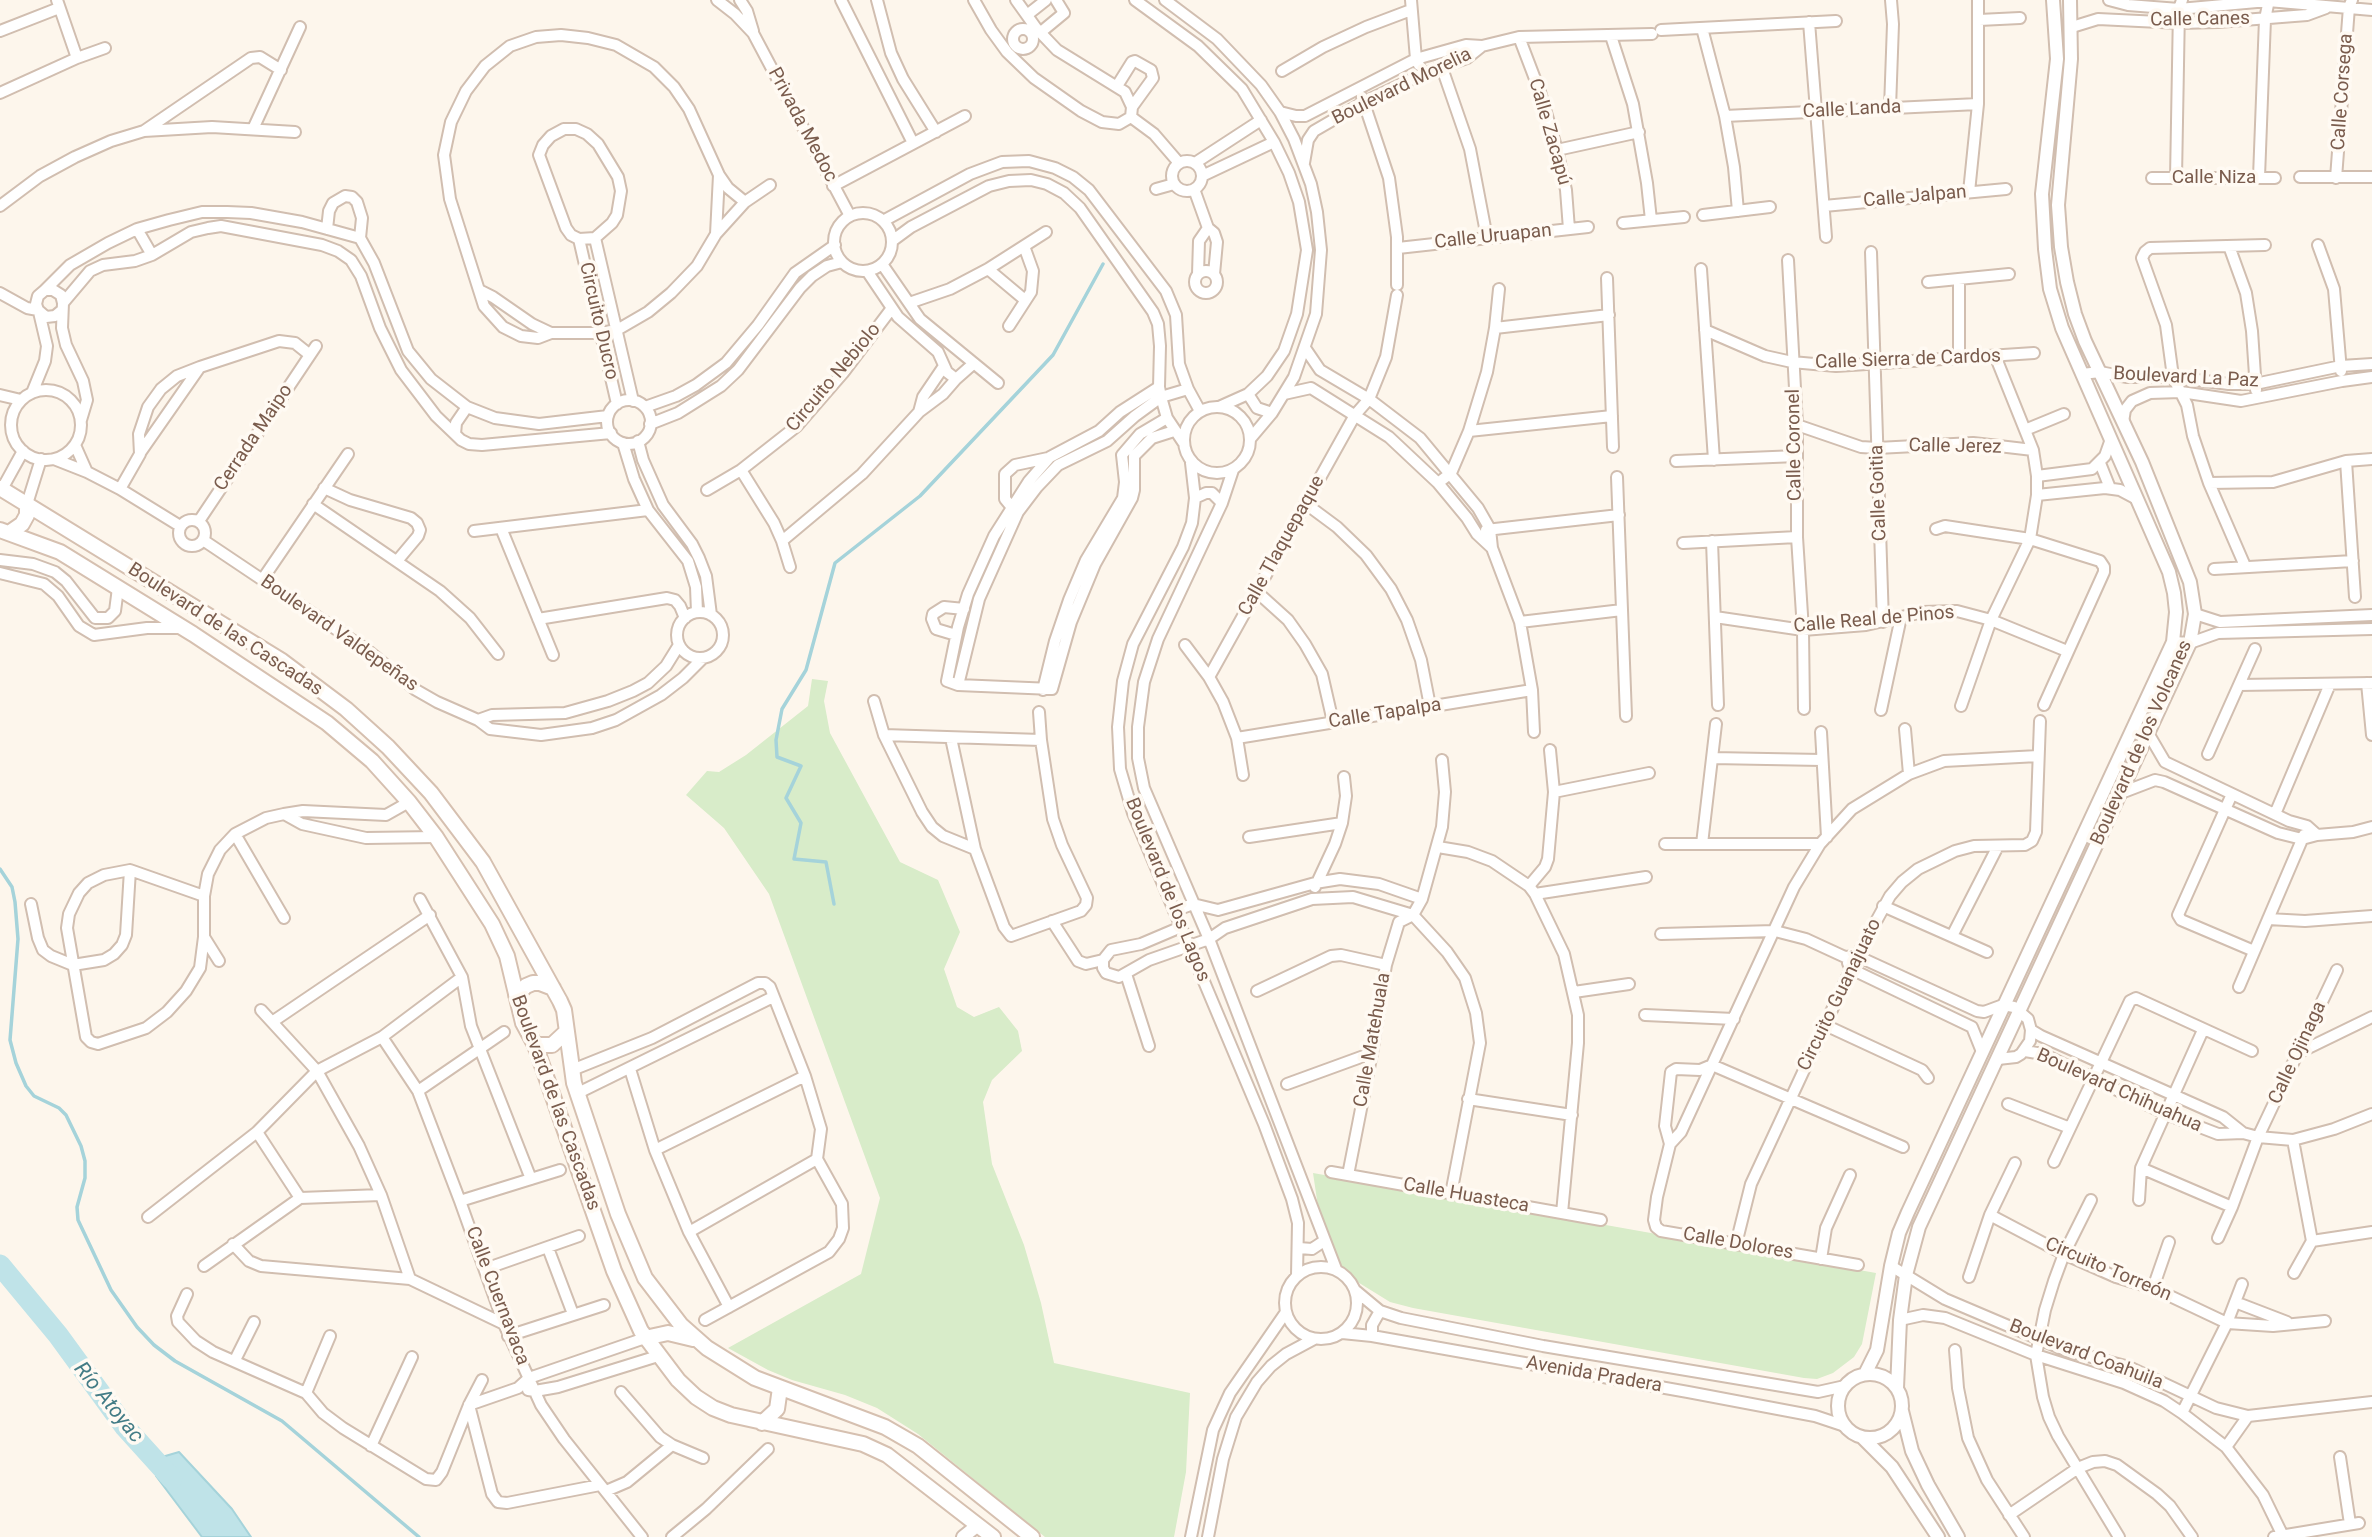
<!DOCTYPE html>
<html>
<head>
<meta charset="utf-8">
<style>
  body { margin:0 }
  canvas { display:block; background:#fdf6ec }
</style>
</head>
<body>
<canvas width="2372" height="1537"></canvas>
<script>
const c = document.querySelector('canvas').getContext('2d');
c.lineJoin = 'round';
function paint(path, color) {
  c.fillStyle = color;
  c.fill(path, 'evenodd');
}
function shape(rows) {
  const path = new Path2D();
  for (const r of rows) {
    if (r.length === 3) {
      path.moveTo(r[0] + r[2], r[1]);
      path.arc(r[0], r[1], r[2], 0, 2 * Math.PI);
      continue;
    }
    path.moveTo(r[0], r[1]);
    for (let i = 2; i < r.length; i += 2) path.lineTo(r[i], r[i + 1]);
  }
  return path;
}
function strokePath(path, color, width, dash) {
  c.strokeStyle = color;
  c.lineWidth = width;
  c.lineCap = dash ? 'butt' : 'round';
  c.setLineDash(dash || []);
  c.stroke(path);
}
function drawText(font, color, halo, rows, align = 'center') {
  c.font = font + ' Roboto,sans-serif';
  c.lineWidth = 7;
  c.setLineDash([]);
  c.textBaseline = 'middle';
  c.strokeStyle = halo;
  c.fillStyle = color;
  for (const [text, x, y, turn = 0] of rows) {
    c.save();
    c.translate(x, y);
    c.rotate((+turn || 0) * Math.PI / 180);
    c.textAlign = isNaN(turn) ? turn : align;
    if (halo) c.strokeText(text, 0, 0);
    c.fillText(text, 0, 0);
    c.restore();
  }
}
paint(shape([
  [812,679,828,681,824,701,830,733,900,862,938,880,960,932,944,969,957,1007,974,1017,999,1007,1018,1031,1022,1051,992,1080,983,1102,992,1164,1024,1245,1041,1303,1054,1363,1190,1393,1186,1472,1174,1537,1045,1537,918,1434,877,1408,845,1395,792,1380,768,1370,728,1348,861,1274,880,1198,769,894,724,828,686,795,707,771,719,772,746,755,808,706],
  [1313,1173,1876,1273,1862,1344,1854,1357,1833,1373,1817,1379,1804,1378,1413,1308,1390,1302,1356,1281,1341,1265,1329,1246,1320,1220]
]), '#d8ecc9');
const water = shape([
  [179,1452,232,1509,251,1537,202,1537,156,1476,155,1459,179,1452]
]);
paint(water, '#bfe3e8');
strokePath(water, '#a5d3da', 2);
strokePath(shape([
  [0,869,12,887,15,902,18,939,10,1040,16,1063,26,1086,34,1096,59,1108,66,1115,81,1146,85,1161,85,1178,77,1207,78,1220,111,1290,137,1327,154,1345,175,1361,282,1421,419,1537],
  [834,904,826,862,794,859,801,823,786,798,801,766,777,757,776,740,782,709,806,670,835,563,920,496,1053,355,1103,264]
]), '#a5d3da', 3.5);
strokePath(shape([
  [0,1265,58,1335,125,1427,172,1479]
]), '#bfe3e8', 21);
const minor = shape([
  [57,0,77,58],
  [717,0,735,14,753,33,850,216],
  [740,0,747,11,753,31],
  [841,0,913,143],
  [877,0,891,53,903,79,936,132],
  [974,0,991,30,1007,52,1034,78,1081,111,1102,122,1119,124,1131,117],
  [1016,0,1036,28,1057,50,1125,92,1132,107,1131,117],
  [1135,0,1198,46,1242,89,1274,142,1289,173,1299,202,1307,250,1297,314,1284,351,1267,376,1248,394,1219,407],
  [1165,0,1217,39,1261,85,1280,112,1294,139,1311,184,1317,212,1321,250,1316,314,1294,377,1272,413,1250,439],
  [1411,0,1416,59,1419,65],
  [2109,0,2128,5,2179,9,2268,1,2372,10],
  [1027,15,1046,0],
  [1979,20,2020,18],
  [1809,22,1826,237],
  [2072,27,2098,19,2180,23,2218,22,2307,15,2326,8],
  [1702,28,1725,116,1734,167,1738,211],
  [1023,39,10],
  [1661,30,1836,21],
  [0,31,59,8],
  [1041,32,1064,13,1056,0],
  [561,35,588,38,616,45,654,67,674,87,689,109,719,175,716,234,697,266,671,293,648,312,617,330,601,333,551,333,538,338,521,336,503,327,484,306,450,199,444,155,451,122,466,91,485,66,510,46,536,37,561,35],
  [1611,36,1633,104,1647,183,1651,220],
  [1519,37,1540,92,1557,150,1566,190,1569,229],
  [1442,68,1470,149,1487,238],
  [1282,71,1323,47,1366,27,1411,10],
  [1117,86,1132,62,1135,61,1151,70,1153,78,1132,107],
  [0,93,77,58,105,48],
  [1362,97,1389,178,1397,237,1397,285],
  [1890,108,1893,24,1891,0],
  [1280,112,1296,116,1305,116,1416,59,1466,45,1482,46,1519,37,1652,34],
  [1725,116,1978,104],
  [1131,117,1154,134,1179,163],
  [253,129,300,27],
  [564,129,576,129,587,134,598,144,618,177,621,191,617,215,612,223,595,238,579,239,571,235,566,228,539,155,543,145,551,136,564,129],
  [144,131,251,58,260,57,281,70],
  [1557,150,1639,132],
  [1187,176,15],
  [1195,163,1261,120],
  [1304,163,1308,140,1314,131,1364,102,1423,74,1467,58,1482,46],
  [719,175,728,188,745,202],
  [1202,176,1274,142],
  [2259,177,2265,19,2269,0],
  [2300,177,2372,177],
  [2152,178,2275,178],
  [2176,178,2179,9,2182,0],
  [2336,178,2349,7,2352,0],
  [833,186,965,116],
  [1156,189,1174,184],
  [1194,189,1208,228,1214,233,1217,242,1214,274],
  [1969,192,1978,104,1978,0],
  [0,206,40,176,75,157,111,141,144,131,212,127,295,132],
  [1824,206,2006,189],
  [863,242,29],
  [1703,215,1770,207],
  [883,221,970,174,1002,162,1029,161,1055,168,1073,177,1089,190,1166,291,1176,315,1179,364,1188,389,1200,411],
  [1623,223,1684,217],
  [137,229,152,255],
  [327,229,329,211,333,203,345,196,352,197,357,202,362,218,360,238],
  [716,234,745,202,770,185],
  [595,238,633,401],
  [579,239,617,404],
  [892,241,911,227,989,186,1009,181,1031,180,1047,184,1064,193,1080,208,1153,312,1158,324,1160,346,1159,387,1161,397,1167,418,1183,442],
  [2318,245,2334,289,2341,371],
  [2229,246,2246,293,2252,331,2256,390],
  [1398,248,1588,227],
  [1871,252,1883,622],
  [1788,260,1797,425,1797,537,1803,630,1804,709],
  [882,264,920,319,998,383],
  [988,269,1025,300],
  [1701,269,1714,460],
  [867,271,898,317,938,352,947,372,956,379],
  [1206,282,11],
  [1198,274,1199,241,1208,228],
  [1607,278,1613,447],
  [1928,282,2009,274],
  [45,290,70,265,108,243,137,229,169,220,202,212,227,212,251,213,302,222,360,238,374,263,408,351,431,379,467,407,495,418,539,424,608,416],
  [481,291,493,297,532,324,551,333],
  [0,293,27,308,38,310],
  [63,303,90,271,103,265,135,261,152,255,191,232,208,228,221,226,322,245,338,251,351,260,361,276,380,328,401,370,436,416,461,440,469,444,482,445,611,433],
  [909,303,950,289,988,269,1046,232],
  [61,311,55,316,46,317,38,310,36,304,38,296,45,290,53,290,61,295,63,303,62,328,66,345,83,381,87,400,81,420],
  [1009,326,1031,292,1033,271,1024,246],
  [1495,328,1609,315],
  [1705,330,1765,356,1792,362,1836,366,2034,353],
  [1305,348,1320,370,1369,399,1420,438,1478,508,1490,529,1492,548,1520,622,1532,690,1534,732],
  [1959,359,1959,279],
  [2082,374,2100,372,2126,377,2173,377,2229,384,2255,384,2341,366,2372,364],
  [1159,387,1120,412,1099,431,1050,457,1029,481,994,536,968,594,958,627,947,681,958,685,1052,689,1071,622,1095,564,1132,498,1134,490,1134,456,1152,438,1174,431],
  [46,425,35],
  [32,393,45,361,47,346,39,312],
  [1248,394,1257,408,1272,413],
  [1284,394,1311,388,1389,437,1438,483,1467,518,1477,534,1492,548],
  [0,395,21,400],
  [629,422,22],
  [1217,440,33],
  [645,407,676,396,696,385,726,363,758,325,795,273,835,245],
  [919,412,923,397,944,366],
  [2123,422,2125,410,2132,401,2150,393,2181,392,2241,401,2342,381,2372,377],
  [650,424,678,413,721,386,738,370,800,288,812,276,827,266,842,262],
  [1797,425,1861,447,1877,448,1973,443,2033,450],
  [2025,430,2064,414],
  [1469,431,1612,416],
  [455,434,456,423,467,407],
  [638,441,643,460,663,505,692,544,699,558,706,576,711,615],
  [623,443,634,479,648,510,688,561,696,587,697,612],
  [75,445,87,472],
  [140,453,200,367],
  [54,459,87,472,120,489,180,526],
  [1676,461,1797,456],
  [2346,461,2355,597],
  [1191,463,1195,498,1192,523,1183,547,1133,644,1123,681,1118,727,1120,769,1133,813,1264,1124,1292,1199,1298,1223,1297,1275],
  [2100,463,2110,488],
  [741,470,774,523,782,541,790,567],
  [1233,470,1222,503,1158,639,1144,682,1138,727,1138,758,1144,788,1209,939,1336,1269],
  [2037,476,2092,469,2105,456,2111,439],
  [1617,477,1626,716],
  [1438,483,1451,473,1469,431,1487,372,1495,328,1499,289],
  [2209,483,2273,482,2346,461,2372,459],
  [324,488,350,500,411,518,417,523,420,530,418,536,397,561],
  [2,489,23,451],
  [120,489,140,454,139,434,148,407,161,389,177,376,200,367,279,341,295,343,310,355],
  [707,490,741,470,797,426,843,373,892,308],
  [2037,495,2105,488,2120,490,2137,499],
  [1195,498,1206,493,1212,493,1222,503],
  [27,504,41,459],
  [313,504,440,591,470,618,498,654],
  [1306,504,1337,527,1366,555,1391,589,1407,620,1421,660,1430,706],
  [1015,511,1005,499,1005,474,1015,465,1048,458],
  [192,533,13],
  [199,521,316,346],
  [501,528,553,655],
  [1936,529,1945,526,2030,539,2100,561,2104,567,2104,572,2044,705],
  [1486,530,1619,515],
  [474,531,648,510],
  [203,540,367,650,416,690,437,702,478,720,490,729,541,735,592,728,616,720,661,695,683,678,703,658],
  [782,541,862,474,919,412,943,394,956,379,973,364],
  [1712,541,1718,705],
  [1683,543,1797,537],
  [0,560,33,564,55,572,66,581,95,618,108,618,115,611,118,588],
  [2245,566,2209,483,2193,436,2187,405,2173,377,2166,325,2142,258,2145,252,2150,248,2265,245],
  [2214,569,2353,561],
  [0,573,44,584,58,596,79,626,94,635,147,628,182,628],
  [262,580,348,454],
  [1257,592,1288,620,1305,644,1322,674,1333,722],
  [700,635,23],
  [2195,614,2220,622,2372,615],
  [1715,617,1803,630,1866,625,1923,612,1957,611,1991,620,2067,651],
  [538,619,667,598,675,600,680,606,685,618],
  [1520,622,1622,610],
  [956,635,936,629,932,619,933,614,944,607,964,609],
  [2173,642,2190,643,2218,633,2372,629],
  [1185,645,1209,677,1223,702,1237,738,1243,775],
  [1209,677,1355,415,1369,399,1386,357,1397,295],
  [2367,683,2372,735],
  [958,685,979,599,1018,512,1037,487,1058,465,1107,441,1135,416,1161,397,1188,389],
  [2239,685,2372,683],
  [1043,690,1055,641,1069,600,1086,560,1123,498,1125,482,1122,455,1140,434,1167,418],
  [874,701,884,735,922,812,932,827,943,836,975,849],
  [1961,706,1991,620,2030,539,2037,495,2037,476,2033,450,1996,358],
  [1881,710,1901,617],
  [478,720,492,715,565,713,608,701,633,691,648,683,666,666,679,645],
  [2133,727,2148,733,2165,762,2289,821,2307,826,2317,835],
  [1905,729,1909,774],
  [1821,732,1827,837],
  [884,735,1041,740],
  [951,738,975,849,1004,927,1011,936,1081,911,1086,905,1087,898,1062,845,1053,819,1041,740,1039,712],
  [1237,738,1532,690],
  [2208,754,2255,649],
  [1712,758,1822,760],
  [1554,792,1649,773],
  [2121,793,2155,780,2164,782,2278,833,2302,839,2317,835,2353,832,2372,827],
  [2232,794,2178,915,2181,920,2254,951],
  [284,814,302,824,366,838,436,837],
  [2275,814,2330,684],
  [235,834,284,918],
  [1249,837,1342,823],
  [1665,844,1820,844],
  [1702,844,1716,724],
  [1438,847,1468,852,1492,861,1529,886,1535,894,1564,954,1578,1015,1578,1043,1562,1213],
  [1529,886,1545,867,1548,859,1554,792,1550,750],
  [1315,887,1335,844,1342,823,1346,796,1344,777],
  [1535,894,1646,877],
  [204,896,130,870,104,875,88,883,79,893,69,914,67,928,86,1037,91,1042,98,1044,146,1028,167,1012,186,991,200,968,204,937,204,896,208,874,220,850,235,834,266,818,284,814,303,811,386,815,409,802],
  [420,899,462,977,471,1026,531,1179],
  [31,904,38,938,43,950,51,956,73,965,104,960,114,954,122,945,126,935,130,870],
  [1883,906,1987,952],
  [1174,911,1193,904,1218,910,1315,883,1340,879,1379,884,1422,899],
  [1413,915,1422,899,1442,827,1445,792,1442,760],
  [2268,919,2305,921,2372,916],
  [1052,921,1078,961,1086,964,1103,960],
  [1181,927,1141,944,1111,950,1103,960,1103,968,1106,973,1119,977,1149,960,1209,939,1225,928,1312,899,1353,897,1413,915,1447,952,1465,978,1476,1013,1480,1043,1451,1194],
  [1661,934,1775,931,1806,939,1845,957,1857,956,1977,1011,1984,1012,2003,1005,2014,1007,2028,1019,2031,1030,2041,1036,2223,1117,2243,1133],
  [1952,936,1998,846],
  [204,937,219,961],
  [1848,963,1851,969,1972,1027,1982,1052],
  [1126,974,1149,1046],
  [2239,987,2304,835],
  [1257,991,1331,956,1341,955,1386,965],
  [1574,992,1629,984],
  [261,1010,317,1071,359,1146,381,1195,410,1279],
  [1645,1015,1734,1019],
  [272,1022,430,915],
  [1825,1025,1922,1070,1928,1078],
  [382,1037,418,1091,460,1201,504,1324,541,1405,564,1439,642,1537],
  [2025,1051,2043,1054,2166,1114,2218,1134,2243,1133,2258,1137,2293,1140,2334,1129,2372,1114],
  [2298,1053,2372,1017],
  [1998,1059,2016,1057,2021,1054,2030,1041,2031,1030],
  [630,1069,655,1150,689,1232,729,1307],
  [572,1070,652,1038,758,983,765,983,770,987,805,1076,821,1129,817,1159,842,1204,843,1228,839,1239,829,1252,705,1320],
  [1287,1084,1372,1053],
  [418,1091,504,1032],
  [578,1093,773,997],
  [1468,1099,1572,1115],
  [2008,1104,2070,1128],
  [257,1132,300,1198],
  [2293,1140,2312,1241,2294,1273],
  [1670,1144,1665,1126,1671,1072,1676,1069,1700,1070,1712,1065,1903,1147],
  [655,1150,805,1076],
  [2054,1162,2130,1001,2136,998,2252,1051],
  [2141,1168,2203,1030],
  [1331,1172,1601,1220],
  [1348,1175,1372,1053,1386,965,1399,922,1413,915],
  [2091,1200,2064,1254,2054,1281,2045,1310,2036,1355,2043,1397,2049,1417,2058,1436,2119,1537],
  [2139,1200,2141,1168,2232,1207],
  [460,1201,560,1170],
  [1990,1215,2064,1254,2116,1277,2153,1288,2227,1323,2273,1326,2325,1321],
  [148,1217,257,1132,317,1071,382,1037,462,977],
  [689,1232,817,1159],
  [2218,1238,2232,1207,2258,1137,2337,970],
  [2312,1241,2372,1232],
  [233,1244,249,1261,261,1266,410,1279,504,1324],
  [1736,1244,1751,1184,1857,956,1890,896,1902,882,1918,869,1955,851,1974,846,2025,845,2032,841,2036,832,2040,721],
  [548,1248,573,1314],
  [1299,1248,1312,1249,1324,1241],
  [1821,1259,1826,1228,1850,1175],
  [1858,1265,1661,1231,1656,1227,1654,1220,1657,1197,1670,1144,1681,1132,1794,887,1820,844,1852,809,1909,774,1944,761,2038,756],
  [204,1266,300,1198,381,1195],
  [1891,1266,1945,1299,2065,1350,2129,1367,2216,1408,2248,1416,2372,1402],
  [1321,1303,36],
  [485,1269,579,1236],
  [1969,1277,1990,1215,2015,1163],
  [2153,1288,2169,1242],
  [1356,1291,1380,1311,1401,1318,1543,1346,1818,1392,1845,1386],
  [187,1294,177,1316,178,1322,196,1341,213,1352,306,1393,323,1413,343,1428,426,1479,436,1480,442,1472,469,1405,482,1380],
  [2235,1302,2287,1322],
  [1900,1320,1923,1315,1945,1318,2036,1355,2124,1383,2164,1401,2182,1413,2226,1447,2263,1495,2283,1536],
  [1342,1333,1372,1336,1688,1392,1815,1416,1845,1426],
  [508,1336,604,1305],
  [1372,1336,1372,1325,1380,1311],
  [1955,1350,1958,1388,1968,1438,1987,1480,2024,1537],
  [235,1360,254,1322],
  [528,1390,535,1391,558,1387,658,1356],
  [621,1392,660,1437,672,1445,703,1458],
  [306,1393,330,1336],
  [2182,1413,2227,1323,2242,1284],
  [371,1446,412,1357],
  [2226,1447,2248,1416],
  [2340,1457,2350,1524],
  [600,1485,507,1503,498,1502,492,1494,469,1405,518,1388,529,1378,645,1338],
  [606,1491,627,1482,672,1445],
  [2009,1515,2078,1468,2093,1462,2105,1461,2117,1465,2157,1494,2170,1506,2192,1537],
  [672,1537,706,1509,768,1449],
  [1191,1537,1213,1430,1230,1393,1286,1312],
  [1208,1537,1223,1459,1236,1417,1257,1382,1271,1366,1286,1354,1314,1339],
  [2274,1537,2359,1523]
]);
const tertiary = shape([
  [1870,1406,32],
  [1865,1374,1877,1350,1891,1266,1899,1233,1908,1212,2173,642,2176,612,2174,593,2169,572,2062,328,2050,289,2045,249,2042,194,2057,59,2053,0],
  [1897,1388,1900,1320,1906,1275,1919,1227,2190,643,2195,614,2190,582,2142,462,2085,341,2075,314,2067,282,2061,247,2058,205,2071,59,2070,0],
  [1902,1411,1912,1451,1928,1485,1958,1537],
  [1862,1437,1892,1467,1938,1537],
  [963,1537,978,1525]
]);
const secondary = shape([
  [0,488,282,661,346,709,388,747,431,793,483,862,560,1001,564,1010,574,1083,618,1214,645,1278,681,1325,707,1348,755,1378,885,1427,918,1446,1032,1537],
  [0,530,60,552,193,634,327,723,372,761,409,802,436,837,492,924,507,956,523,1023,535,1045,614,1271,641,1331,678,1380,696,1397,713,1408,731,1415,863,1444,887,1455,993,1537],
  [9,533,22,524,27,515,27,504],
  [516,995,526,986,533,983,540,983,553,988],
  [535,1045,552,1045,566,1032],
  [645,1338,668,1333,693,1339],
  [762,1423,777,1409,780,1388]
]);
strokePath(minor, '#d1beb0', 14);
strokePath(tertiary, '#d1beb0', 16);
strokePath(secondary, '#d6c0b0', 18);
strokePath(minor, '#fff', 10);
strokePath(tertiary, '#fff', 12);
strokePath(secondary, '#fff', 14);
drawText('19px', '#7a5c4d', '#fffaf3', [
  ["Calle Canes",2200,20,-1],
  ["Boulevard Morelia",1402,87,-26],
  ["Calle Corsega",2343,92,-86],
  ["Calle Landa",1852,110,-3],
  ["Privada Medoc",802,125,62],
  ["Calle Zacapú",1549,132,74],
  ["Calle Niza",2214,178],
  ["Calle Jalpan",1915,197,-5],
  ["Calle Uruapan",1493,237,-6],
  ["Circuito Ducro",598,321,77],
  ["Calle Sierra de Cardos",1908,360,-2],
  ["Circuito Nebiolo",834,378,-50],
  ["Boulevard La Paz",2186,378,3],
  ["Cerrada Maipo",254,438,-56],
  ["Calle Coronel",1795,445,-91],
  ["Calle Jerez",1955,447,1],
  ["Calle Goitia",1879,493,-92],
  ["Calle Tlaquepaque",1282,546,-61],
  ["Calle Real de Pinos",1874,620,-5],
  ["Boulevard de las Cascadas",225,630,33],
  ["Boulevard Valdepeñas",339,634,35],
  ["Calle Tapalpa",1385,714,-9],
  ["Boulevard de los Volcanes",2142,743,-66],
  ["Boulevard de los Lagos",1167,890,68],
  ["Circuito Guanajuato",1840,995,-64],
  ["Calle Matehuala",1373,1040,-80],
  ["Calle Ojinaga",2298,1053,-65],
  ["Boulevard Chihuahua",2119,1091,24],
  ["Boulevard de las Cascadas",555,1103,70],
  ["Calle Huasteca",1466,1196,10],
  ["Calle Dolores",1738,1244,10],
  ["Circuito Torreón",2108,1270,23],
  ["Calle Cuernavaca",497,1296,69],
  ["Boulevard Coahuila",2086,1355,21],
  ["Avenida Pradera",1594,1375,10]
]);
drawText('italic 21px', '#437c86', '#fffaf3', [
  ["Río Atoyac",108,1403,51]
]);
</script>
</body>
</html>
